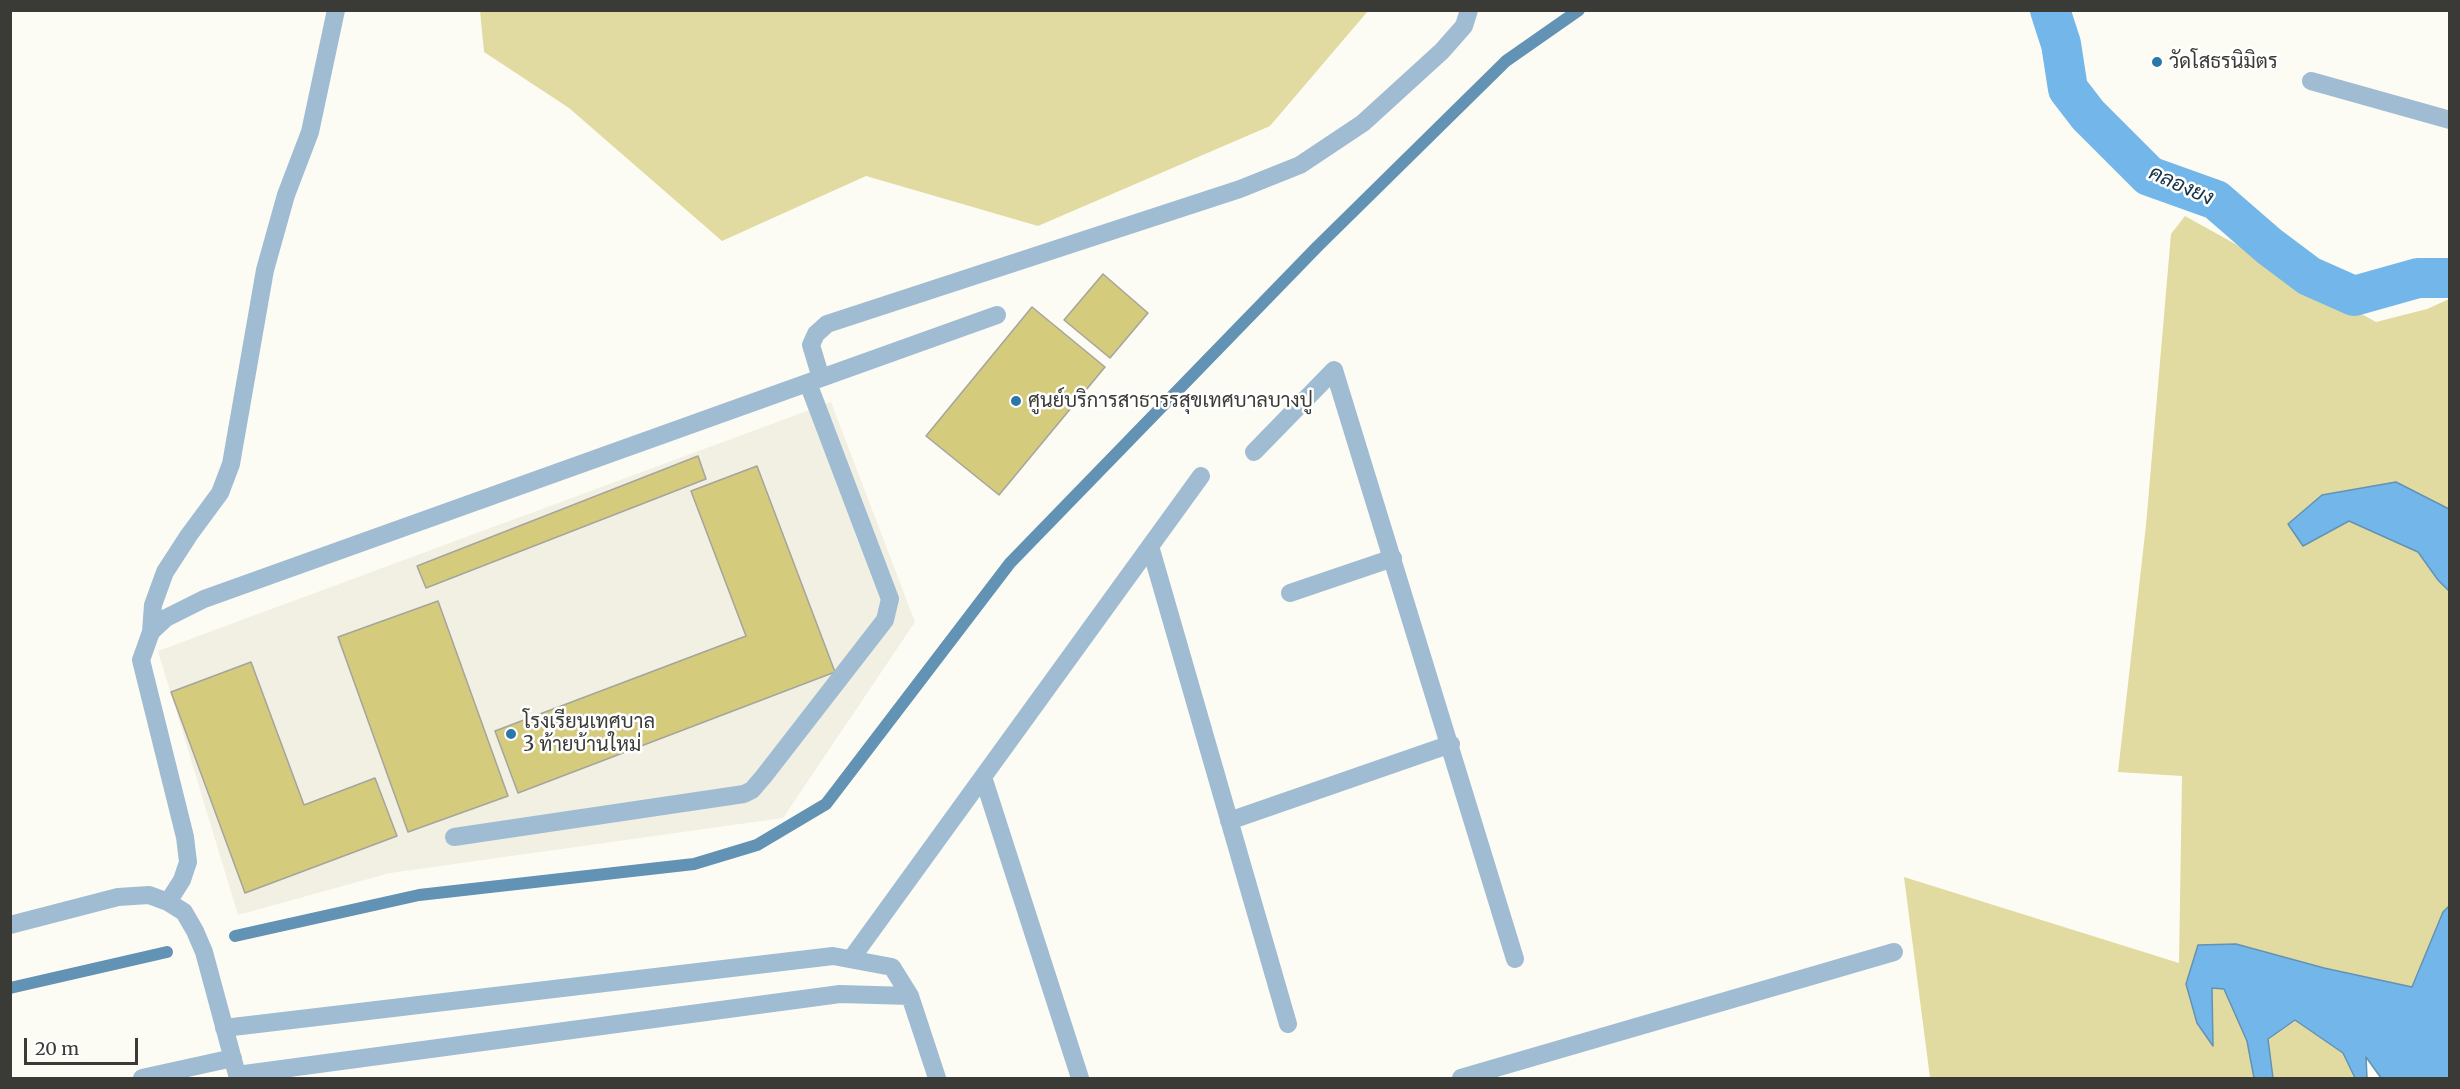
<!DOCTYPE html>
<html>
<head>
<meta charset="utf-8">
<style>
  body { margin:0 }
  #map { position:relative; width:2460px; height:1089px; overflow:hidden; background:#fdfcf4; font-family:Merriweather,serif }
  canvas { display:block }
  .frame { position:absolute; inset:0; border:12px solid #3a3a37; pointer-events:none }
  .scale { position:absolute; left:24px; top:1038px; width:114px; height:27px; box-sizing:border-box; border:3px solid #3a3a37; border-top:0; padding-left:8px; font-size:18px; line-height:21px; white-space:nowrap; color:#3a3a37; -webkit-text-stroke:4px #fff; paint-order:stroke }
</style>
</head>
<body>
<div id="map">
<canvas width="2460" height="1089"></canvas>
<div class="frame"></div>
<div class="scale">20 m</div>
</div>
<script>
const c = document.querySelector('canvas').getContext('2d');
c.lineJoin = 'round';
function paint(path, color) {
  c.fillStyle = color;
  c.fill(path, 'evenodd');
}
function shape(rows) {
  const path = new Path2D();
  for (const r of rows) {
    path.moveTo(r[0], r[1]);
    for (let i = 2; i < r.length; i += 2) path.lineTo(r[i], r[i + 1]);
  }
  return path;
}
function strokePath(path, color, width, dash) {
  c.strokeStyle = color;
  c.lineWidth = width;
  c.lineCap = dash ? 'butt' : 'round';
  c.setLineDash(dash || []);
  c.stroke(path);
}
function drawText(font, color, halo, rows, align = 'center') {
  c.font = font + ' Merriweather,Sarabun,serif';
  c.lineWidth = 5;
  c.setLineDash([]);
  c.textBaseline = 'middle';
  c.strokeStyle = halo;
  c.fillStyle = color;
  for (const [text, x, y, turn = 0] of rows) {
    c.save();
    c.translate(x, y);
    c.rotate((+turn || 0) * Math.PI / 180);
    c.textAlign = isNaN(turn) ? turn : align;
    if (halo) c.strokeText(text, 0, 0);
    c.fillText(text, 0, 0);
    c.restore();
  }
}
paint(shape([
  [831,402,915,622,783,818,390,873,238,915,158,651]
]), '#f2f0e2');
paint(shape([
  [480,11,480,10,1368,11,1270,126,1038,226,866,176,722,241,569,108,484,52],
  [2185,216,2376,322,2427,309,2449,299,2449,509,2396,482,2303,546,2349,521,2418,552,2438,580,2449,591,2449,906,2443,912,2412,987,2324,968,2212,987,2224,989,2247,1041,2254,1078,1930,1078,1904,877,2179,963,2182,776,2118,772,2146,525,2171,234],
  [2295,1020,2343,1053,2355,1078,2273,1078,2268,1039]
]), '#e1dba1');
const water = shape([
  [2396,482,2449,509,2449,591,2438,580,2418,552,2349,521,2303,546,2288,524,2322,495,2396,482],
  [2449,906,2449,1078,2381,1078,2366,1057,2367,1078,2355,1078,2343,1053,2295,1020,2268,1039,2273,1078,2254,1078,2247,1041,2224,989,2212,988,2213,1046,2197,1023,2186,984,2198,945,2236,944,2324,968,2412,987,2443,912,2449,906]
]);
paint(water, '#73b7ea');
strokePath(water, '#6292b4', 1.5);
strokePath(shape([
  [235,936,419,895,694,864,757,845,826,804,1010,563,1317,247,1506,61,1579,10],
  [10,988,167,952]
]), '#6292b4', 12);
strokePath(shape([
  [2050,10,2061,44,2068,89,2088,115,2149,176,2216,200,2269,246,2309,276,2354,296,2418,278,2450,278]
]), '#73b7ea', 40);
const building = shape([
  [1103,274,1148,313,1110,358,1064,320,1103,274],
  [1032,307,1105,367,999,495,926,436,1032,307],
  [698,456,706,479,426,588,417,566,698,456],
  [757,466,835,672,518,793,495,731,746,636,691,491,757,466],
  [438,601,508,796,408,832,338,637,438,601],
  [251,662,304,805,375,778,397,836,245,893,171,692,251,662]
]);
paint(building, '#d5cb7c');
strokePath(building, '#a5a49d', 1.5);
strokePath(shape([
  [2311,81,2450,120],
  [821,378,811,345,816,334,827,324,1240,189,1300,165,1363,123,1442,51,1464,26,1469,10],
  [1254,452,1334,370,1515,959],
  [1150,546,1288,1024],
  [1290,593,1393,558],
  [151,632,153,605,165,572,189,535,220,493,231,464,265,270,286,195,310,132,336,10],
  [983,777,1080,1078],
  [1229,821,1451,744],
  [454,837,744,794,752,790,764,776,885,620,890,599,808,383],
  [168,902,182,880,188,862,185,837,141,660,151,632,166,618,204,599,997,315],
  [10,925,118,897,149,895,168,902,184,912,195,931,204,952,238,1078],
  [851,959,1201,476],
  [224,1028,833,956,892,967,910,996,937,1078],
  [237,1075,840,994,910,996],
  [142,1078,233,1058],
  [1461,1078,1894,952]
]), '#9fbcd3', 18);
for (const [x, y, r, color] of [
  [2157,62,6,"#2b77aa"],
  [1016,401,6,"#2b77aa"],
  [511,734,6,"#2b77aa"]
]) {
  const dot = new Path2D();
  dot.arc(x, y, r, 0, 2 * Math.PI);
  c.fillStyle = color;
  c.fill(dot);
  strokePath(dot, '#fff', 2);
}
drawText('20px', '#3a3a37', '#fff', [
  ["วัดโสธรนิมิตร",2169,62],
  ["ศูนย์บริการสาธารรสุขเทศบาลบางปู",1028,401],
  ["โรงเรียนเทศบาล",523,722],
  ["3 ท้ายบ้านใหม่",523,745]
], 'left');
drawText('italic 21px', '#153348', '#fff', [
  ["คลองยง",2181,186,24]
]);
</script>
</body>
</html>
